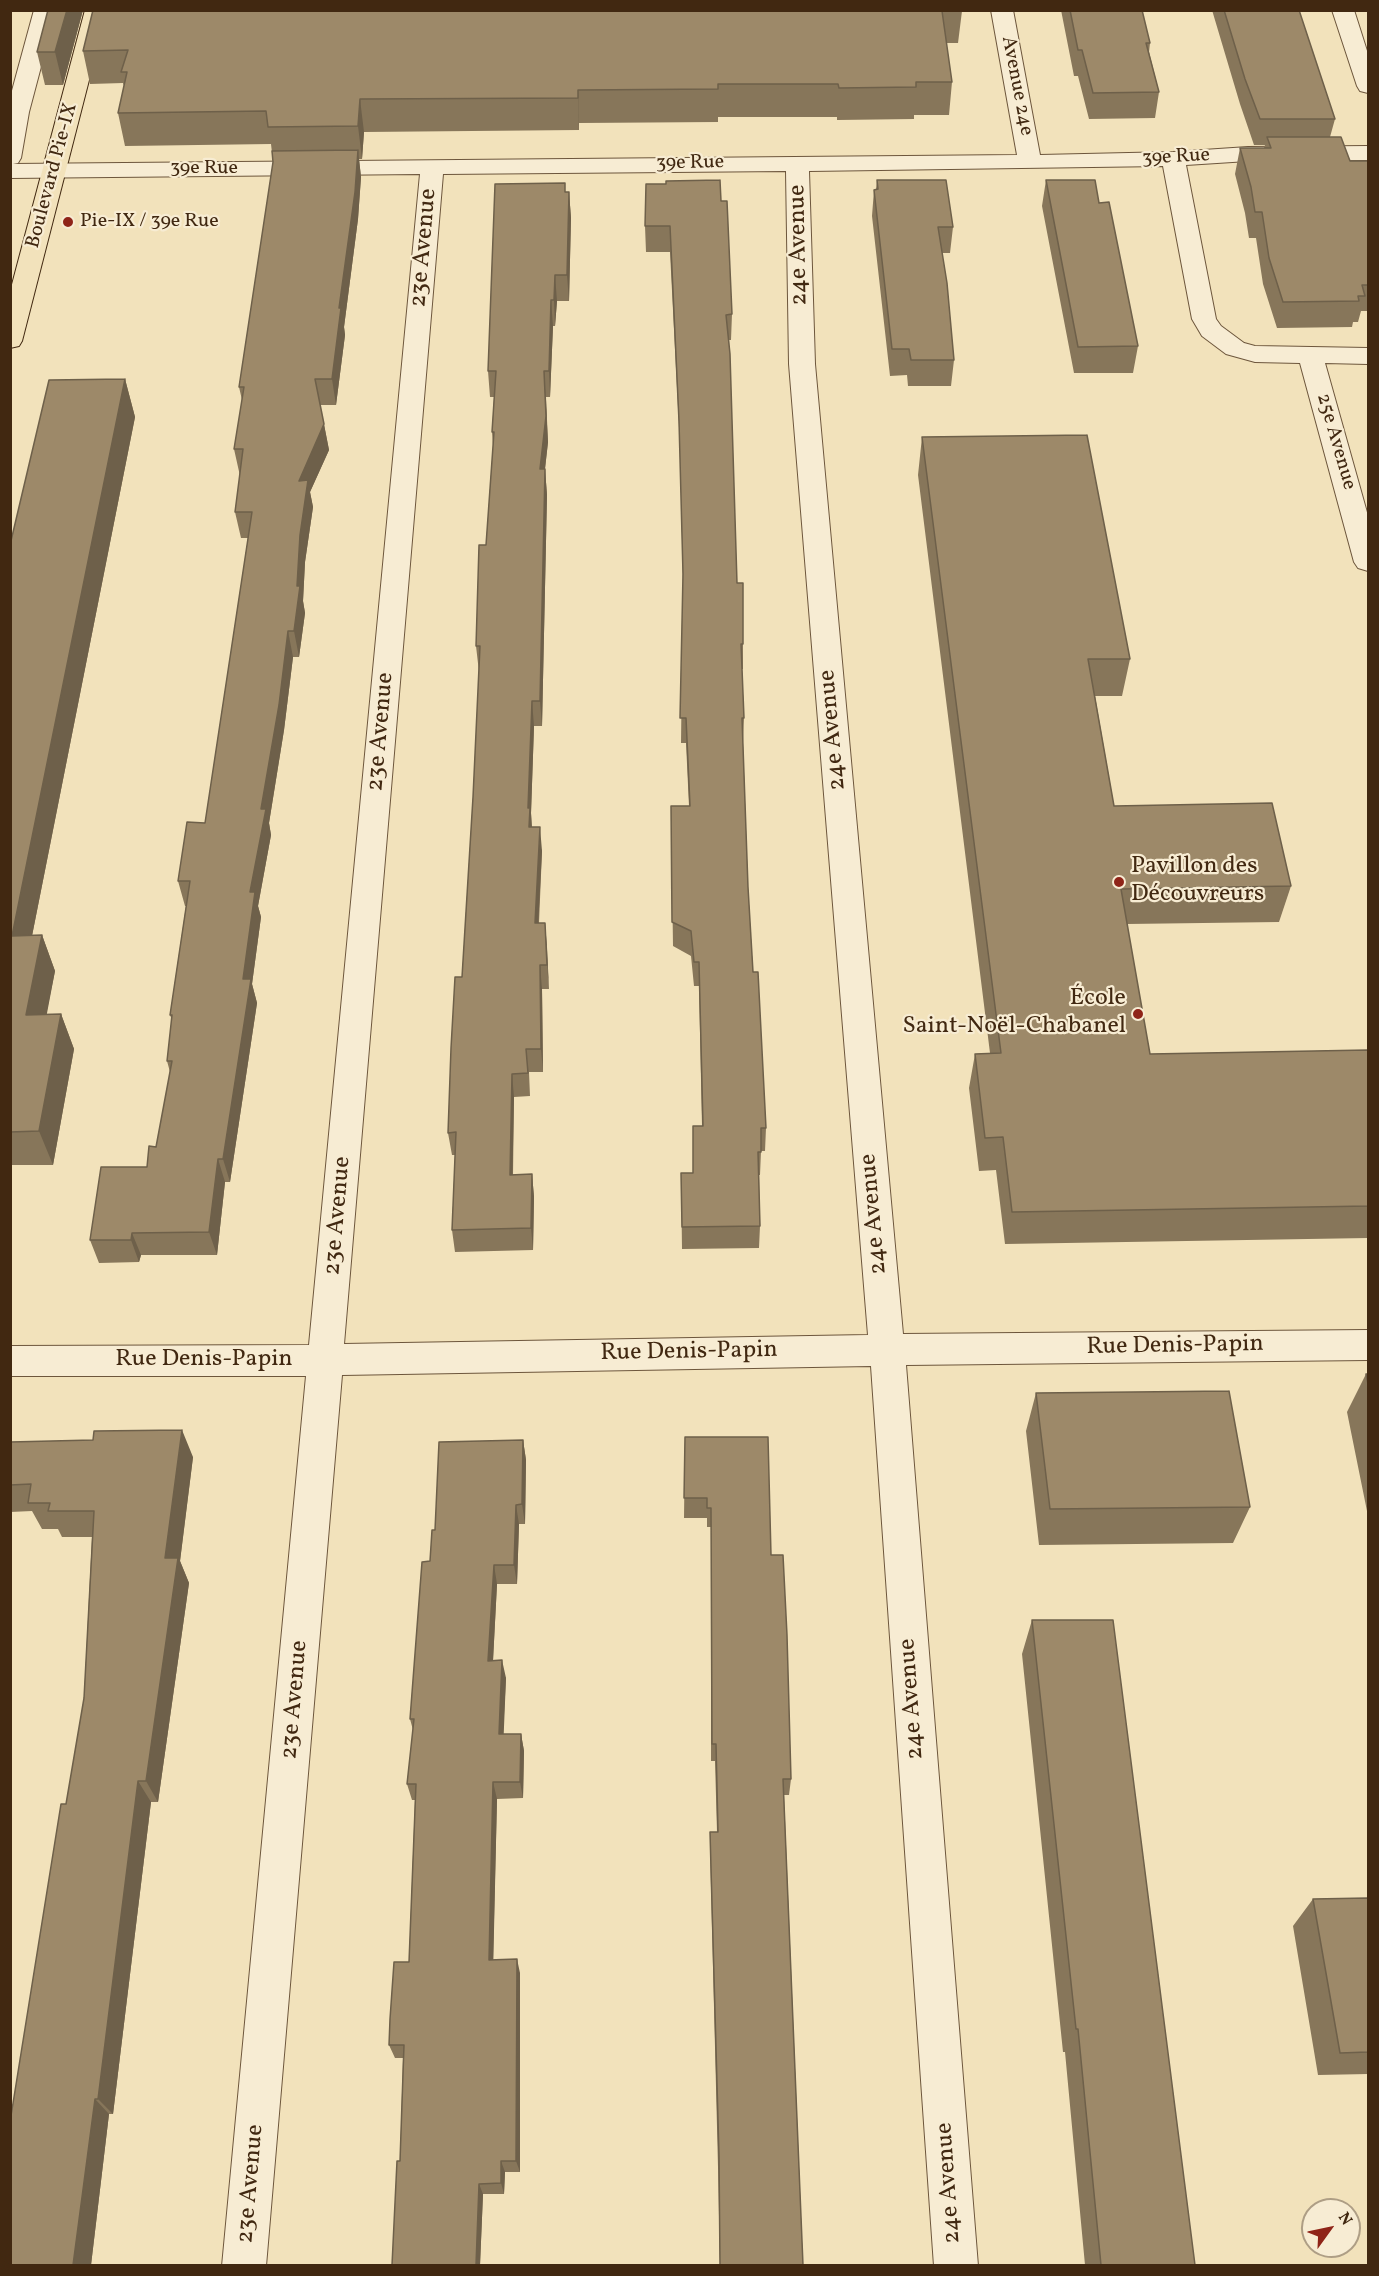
<!DOCTYPE html>
<html>
<head>
<meta charset="utf-8">
<style>
  body { margin:0 }
  #map { position:relative; width:1379px; height:2276px; overflow:hidden; background:#f2e2bb; font-family:Vollkorn,serif }
  canvas { display:block }
  .frame { position:absolute; inset:0; border:12px solid #412811; pointer-events:none }
  .north { position:absolute; left:1301px; top:2198px; width:60px; height:60px; box-sizing:border-box; background:#f7ecd3; border:2px solid #ae9e85; border-radius:50%; rotate:57deg; font-size:16px; font-weight:700; line-height:24px; text-align:center; color:#412811 }
  .north::after { content:''; display:block; margin:auto; width:21px; height:27px; background:#8f2418; clip-path:polygon(50% 0,100% 100%,50% 72%,0 100%) }
</style>
</head>
<body>
<div id="map">
<canvas width="1379" height="2276"></canvas>
<div class="frame"></div>
<div class="north">N</div>
</div>
<script>
const c = document.querySelector('canvas').getContext('2d');
c.lineJoin = 'round';
function shape(rows) {
  const path = new Path2D();
  for (const r of rows) {
    path.moveTo(r[0], r[1]);
    for (let i = 2; i < r.length; i += 2) path.lineTo(r[i], r[i + 1]);
  }
  return path;
}
function strokePath(path, color, width, dash) {
  c.strokeStyle = color;
  c.lineWidth = width;
  c.lineCap = dash ? 'butt' : 'round';
  c.setLineDash(dash || []);
  c.stroke(path);
}
function paint(path, color) {
  c.fillStyle = color;
  c.fill(path, 'evenodd');
}
function drawText(font, color, halo, rows, align = 'center') {
  c.font = font + ' Vollkorn,serif';
  c.lineWidth = 4.5;
  c.setLineDash([]);
  c.textBaseline = 'middle';
  c.strokeStyle = halo;
  c.fillStyle = color;
  for (const [text, x, y, turn = 0] of rows) {
    c.save();
    c.translate(x, y);
    c.rotate((+turn || 0) * Math.PI / 180);
    c.textAlign = isNaN(turn) ? turn : align;
    if (halo) c.strokeText(text, 0, 0);
    c.fillText(text, 0, 0);
    c.restore();
  }
}
const minor = shape([
  [34,10,56,10,29,112,21,158,18,163,13,164,1017,155,991,10,1013,10,1040,155,1173,152,1248,147,1368,146,1368,160,1248,161,1186,165,1216,319,1221,326,1244,343,1255,346,1368,348,1368,364,1325,363,1368,516,1368,571,1358,568,1354,562,1300,363,1255,362,1226,354,1202,336,1192,319,1163,166,809,171,815,364,903,1334,1368,1330,1368,1360,906,1365,978,2266,934,2266,871,1366,342,1375,266,2266,222,2266,306,1376,10,1376,10,1346,309,1345,420,174,10,178,10,98,34,10],
  [786,171,789,364,868,1335,344,1344,443,174,786,171],
  [1332,10,1354,10,1368,54,1368,93,1360,91,1357,86,1332,10]
]);
const major = shape([
  [85,10,107,10,22,341,19,346,10,348,10,292,85,10]
]);
strokePath(minor, '#6d563c', 2);
strokePath(major, '#412811', 2);
paint(minor, '#f7ecd3');
paint(major, '#f2e2bb');
paint(shape([
  [48,10,83,10,63,85,45,85,37,52],
  [93,10,962,11,958,43,946,43,952,82,949,115,914,115,914,119,837,120,837,117,718,117,718,122,579,123,579,130,364,132,362,159,359,159,361,177,358,219,344,327,345,335,336,405,320,405,329,450,310,492,313,507,305,562,303,601,305,613,299,657,293,657,284,730,269,823,271,835,258,906,261,917,252,984,257,1003,230,1182,225,1182,217,1255,141,1255,139,1262,99,1263,90,1240,147,1167,156,1147,170,1072,167,1061,172,1020,170,1015,186,906,185,906,178,881,205,823,248,538,241,538,235,512,240,476,234,449,242,400,239,387,273,162,271,144,125,146,118,113,124,86,123,83,90,84,83,51],
  [1061,10,1142,10,1150,43,1149,52,1159,92,1155,118,1089,119,1078,76,1074,76],
  [1212,10,1299,10,1335,119,1330,137,1350,161,1368,161,1368,311,1361,311,1358,322,1353,322,1352,327,1277,328,1263,284,1256,238,1249,238,1245,213,1235,174,1240,148,1264,148,1265,145,1254,145,1240,104],
  [877,180,953,227,950,253,942,253,954,360,951,386,908,386,907,375,890,376,872,216,874,190,876,189],
  [1046,180,1138,346,1133,373,1074,373,1042,206],
  [566,192,569,192,571,218,569,301,557,301,555,326,553,326,550,397,546,397,548,442,545,469,547,495,542,726,534,726,531,813,532,827,542,851,539,923,545,923,549,989,542,989,543,1072,529,1072,530,1096,514,1097,513,1175,532,1174,534,1197,533,1250,455,1252,452,1230,455,1155,452,1155,448,1133,462,977,473,797,479,672,476,646,486,545,493,446,492,432,494,397,490,397,488,371],
  [721,201,732,314,731,340,729,340,737,583,743,644,743,669,742,669,744,718,743,743,748,887,753,972,766,1128,765,1151,761,1151,760,1175,759,1175,760,1226,759,1248,682,1249,681,1173,693,1173,702,1126,699,986,694,986,691,956,673,946,671,806,689,806,686,743,681,743,683,586,680,447,670,252,646,252,645,226],
  [125,379,135,417,32,936,42,935,55,971,46,1015,61,1014,74,1049,53,1165,10,1165,10,545],
  [922,437,1130,659,1122,696,1095,696,1114,806,1291,886,1279,922,1127,924,1150,1054,1368,1050,1368,1238,1005,1244,996,1170,979,1171,969,1088,975,1054,990,1053,918,475],
  [1366,1374,1368,1374,1368,1516,1347,1412],
  [1036,1393,1250,1507,1233,1543,1039,1545,1026,1431],
  [685,1437,771,1555,791,1779,789,1795,784,1795,803,2265,720,2265,718,2167,710,1848,710,1832,717,1832,715,1761,711,1761,711,1527,707,1527,707,1518,684,1518],
  [523,1440,526,1460,525,1524,519,1524,517,1584,497,1584,493,1661,506,1678,503,1734,521,1734,524,1751,523,1798,497,1799,493,1960,520,1973,520,2172,505,2172,504,2194,483,2194,480,2265,392,2265,400,2161,403,2058,395,2058,389,2045,409,1962,415,1800,412,1800,407,1784,413,1730,410,1719,430,1561,435,1530],
  [10,1442,193,1457,180,1561,189,1583,158,1802,151,1802,113,2114,109,2114,91,2265,10,2265,66,1804,84,1698,92,1537,62,1537,58,1529,42,1529,32,1511,10,1512],
  [1032,1620,1195,2265,1085,2265,1065,2052,1063,2052,1022,1654],
  [1368,1898,1368,2074,1318,2075,1293,1926,1313,1899]
]), '#87765a');
paint(shape([
  [67,10,83,10,63,85,55,52],
  [578,90,579,123,579,130,578,98],
  [360,99,364,132,362,159,358,126],
  [358,150,361,177,358,219,344,327,345,335,336,405,332,379,339,308],
  [569,192,571,218,569,301,567,275],
  [555,275,557,301,555,326,554,300],
  [551,300,553,326,550,397,549,371],
  [544,371,548,442,542,495,540,469],
  [125,379,135,417,25,971,12,936],
  [324,424,329,450,310,492,313,507,305,562,303,601,305,613,299,657,294,631,297,586,299,481],
  [545,469,547,495,542,726,540,701],
  [288,631,293,657,284,730,269,823,271,835,258,906,261,917,252,984,257,1003,230,1182,223,1159,243,979,250,892,261,809],
  [532,701,534,726,531,813,532,832,531,851,528,808],
  [540,827,542,851,537,947,535,923],
  [545,923,547,947,549,989,547,965],
  [42,935,55,971,40,1050,26,1015],
  [540,965,542,989,543,1072,541,1049],
  [61,1014,74,1049,53,1165,39,1131],
  [512,1074,514,1097,512,1198,510,1175],
  [218,1159,225,1182,217,1255,209,1232],
  [532,1174,534,1197,533,1250,531,1228],
  [132,1233,141,1255,139,1262,131,1240],
  [182,1430,193,1457,180,1561,189,1583,158,1802,146,1781,165,1558],
  [523,1440,526,1460,525,1524,522,1504],
  [516,1505,519,1524,517,1584,514,1565],
  [494,1565,497,1584,492,1679,488,1661],
  [502,1660,506,1678,503,1751,499,1734],
  [521,1734,524,1751,523,1798,520,1782],
  [138,1781,151,1802,113,2114,98,2099],
  [493,1782,497,1799,493,1974,489,1960],
  [517,1959,520,1973,520,2172,516,2161],
  [95,2099,109,2114,91,2265,73,2265],
  [501,2161,505,2172,504,2194,501,2183],
  [479,2184,483,2194,480,2265,476,2265]
]), '#6e604a');
const building = shape([
  [48,10,67,10,55,52,37,52,48,10],
  [93,10,962,10,962,11,942,11,952,82,916,82,916,87,839,88,838,84,718,84,718,89,578,90,578,98,360,99,358,126,268,127,266,111,118,113,127,72,121,72,128,50,83,51,93,10],
  [1070,10,1142,10,1150,43,1146,43,1159,92,1093,93,1082,50,1078,50,1070,10],
  [1224,10,1299,10,1335,119,1260,119,1245,79,1224,10],
  [1267,137,1341,137,1350,161,1368,161,1368,285,1362,285,1365,296,1358,296,1359,301,1283,302,1269,258,1262,212,1255,212,1251,187,1240,148,1271,148,1267,137],
  [358,150,355,192,339,308,341,308,332,379,315,379,324,424,299,481,308,480,300,535,297,586,300,586,294,631,288,631,279,705,261,809,266,809,250,892,255,892,243,979,251,979,223,1159,218,1159,209,1232,132,1233,131,1240,90,1240,101,1167,147,1167,149,1146,156,1147,172,1061,167,1061,172,1015,170,1015,190,881,178,881,187,822,205,823,252,512,235,512,243,449,234,449,244,387,239,387,273,162,272,151,358,150],
  [720,180,721,201,727,201,732,314,726,315,730,354,737,583,743,583,743,644,741,644,744,718,742,718,748,887,753,972,758,972,766,1128,761,1128,761,1152,758,1152,760,1226,682,1227,681,1173,693,1173,693,1126,703,1126,699,962,694,962,691,931,672,922,671,806,690,806,686,718,680,718,683,574,679,421,670,226,645,226,646,184,666,184,666,181,720,180],
  [877,180,946,180,953,227,938,227,947,283,954,360,911,360,909,349,892,349,874,190,878,189,877,180],
  [1046,180,1095,180,1099,203,1109,202,1138,346,1078,347,1046,180],
  [565,183,565,192,569,192,567,275,555,275,554,300,551,300,549,371,544,371,546,416,540,469,545,469,540,701,532,701,528,808,530,808,529,827,540,827,535,923,545,923,547,965,540,965,541,1049,526,1049,528,1073,512,1074,510,1175,532,1174,531,1228,452,1230,456,1132,448,1133,451,1048,455,977,462,977,473,797,480,646,476,646,479,545,486,545,494,432,492,432,496,371,488,371,495,184,565,183],
  [125,379,12,936,42,935,26,1015,61,1014,39,1131,10,1132,10,545,49,380,125,379],
  [1087,435,1130,659,1088,659,1114,806,1272,803,1291,886,1121,889,1150,1054,1368,1050,1368,1206,1012,1212,1003,1137,985,1138,975,1054,1001,1053,922,437,1087,435],
  [1366,1374,1368,1374,1368,1384,1366,1374],
  [1229,1391,1250,1507,1050,1509,1036,1393,1229,1391],
  [182,1430,165,1558,178,1558,146,1781,138,1781,98,2099,95,2099,73,2265,10,2265,10,2122,61,1804,66,1804,84,1698,94,1511,48,1511,50,1503,28,1503,31,1484,10,1485,10,1442,93,1440,94,1431,182,1430],
  [685,1437,768,1437,771,1555,783,1555,787,1635,791,1779,783,1779,803,2265,720,2265,719,2156,710,1832,718,1832,716,1744,712,1744,711,1508,707,1508,707,1498,684,1498,685,1437],
  [523,1440,522,1504,516,1505,514,1565,494,1565,488,1661,502,1660,499,1734,521,1734,520,1782,493,1782,489,1960,517,1959,516,2161,501,2161,501,2183,479,2184,476,2265,392,2265,397,2161,400,2161,404,2045,389,2045,390,2019,394,1962,409,1962,416,1784,407,1784,414,1719,410,1719,422,1562,430,1561,432,1530,435,1530,439,1442,523,1440],
  [1032,1620,1113,1620,1195,2265,1101,2265,1078,2029,1076,2029,1032,1620],
  [1368,1898,1368,2052,1340,2053,1313,1899,1368,1898]
]);
paint(building, '#9d8969');
strokePath(building, '#6e604a', 1.5);
for (const [x, y, r, color] of [
  [68,222,6,"#8f2418"],
  [1119,882,6,"#8f2418"],
  [1138,1014,6,"#8f2418"]
]) {
  const dot = new Path2D();
  dot.arc(x, y, r, 0, 2 * Math.PI);
  c.fillStyle = color;
  c.fill(dot);
  strokePath(dot, '#f7ecd3', 2);
}
drawText('20px', '#412811', '#f7ecd3', [
  ["Avenue 24e",1016,86,79],
  ["39e Rue",1176,158,-3],
  ["39e Rue",690,164,-1],
  ["39e Rue",204,169],
  ["Boulevard Pie-IX",53,176,-75],
  ["25e Avenue",1335,442,74]
]);
drawText('20px', '#412811', '#f7ecd3', [
  ["Pie-IX / 39e Rue",80,222]
], 'left');
drawText('24px', '#412811', '#f7ecd3', [
  ["24e Avenue",800,245,-91],
  ["23e Avenue",425,248,-85],
  ["24e Avenue",834,730,-95],
  ["23e Avenue",382,732,-85],
  ["24e Avenue",875,1214,-95],
  ["23e Avenue",339,1216,-85],
  ["Rue Denis-Papin",1175,1347,-1],
  ["Rue Denis-Papin",689,1353,-1],
  ["Rue Denis-Papin",204,1361],
  ["24e Avenue",913,1699,-94],
  ["23e Avenue",296,1700,-85],
  ["24e Avenue",950,2183,-94],
  ["23e Avenue",252,2184,-85]
]);
drawText('24px', '#412811', '#f7ecd3', [
  ["Pavillon des",1131,868],
  ["Découvreurs",1131,896],
  ["École",1126,1000,"right"],
  ["Saint-Noël-Chabanel",1126,1028,"right"]
], 'left');
</script>
</body>
</html>
